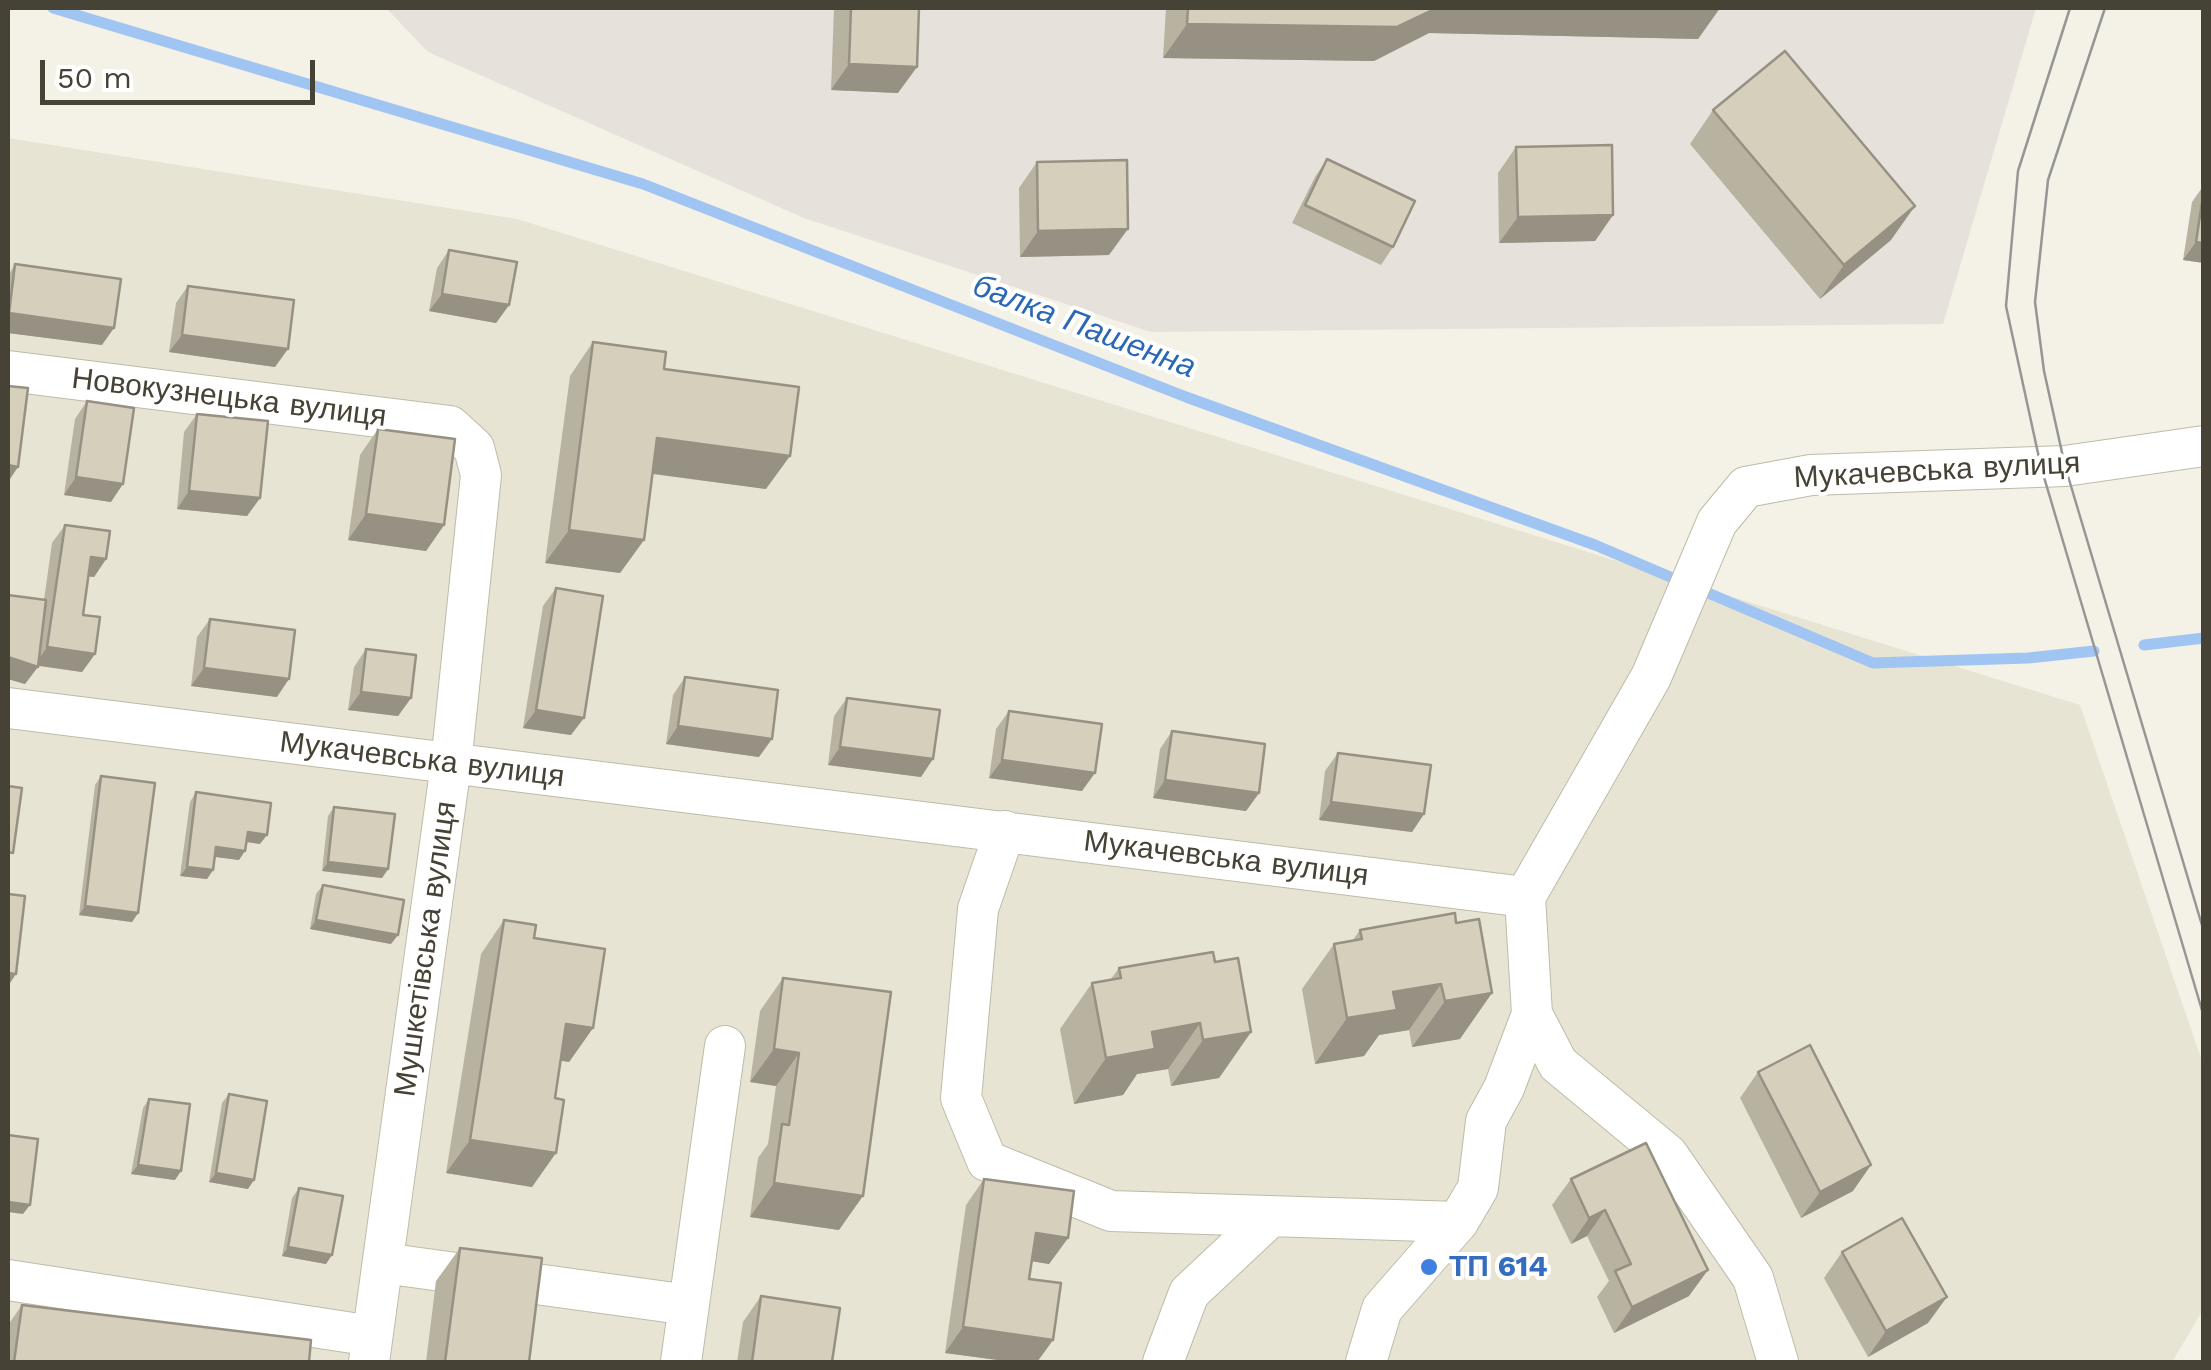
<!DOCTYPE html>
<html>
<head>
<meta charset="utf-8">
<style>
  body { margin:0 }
  #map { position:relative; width:2211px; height:1370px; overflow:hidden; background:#f4f1e6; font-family:"Work Sans",sans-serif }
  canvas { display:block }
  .frame { position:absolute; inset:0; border:10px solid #464235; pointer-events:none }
  .scale { position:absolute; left:40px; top:60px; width:275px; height:45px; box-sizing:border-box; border:5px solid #464235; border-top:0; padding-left:12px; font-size:30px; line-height:35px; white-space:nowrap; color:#464235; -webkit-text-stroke:8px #fff; paint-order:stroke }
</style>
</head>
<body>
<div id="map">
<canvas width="2211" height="1370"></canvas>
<div class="frame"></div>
<div class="scale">50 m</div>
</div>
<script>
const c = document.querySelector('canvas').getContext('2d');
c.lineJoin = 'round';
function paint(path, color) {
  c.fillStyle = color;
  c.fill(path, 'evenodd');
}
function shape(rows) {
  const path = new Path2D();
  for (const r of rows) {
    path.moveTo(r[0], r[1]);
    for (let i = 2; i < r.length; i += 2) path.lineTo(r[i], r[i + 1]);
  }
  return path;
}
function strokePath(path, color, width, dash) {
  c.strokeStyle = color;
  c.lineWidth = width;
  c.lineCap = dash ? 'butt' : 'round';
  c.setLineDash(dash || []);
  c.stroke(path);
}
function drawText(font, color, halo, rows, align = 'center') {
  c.font = font + ' "Work Sans",sans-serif';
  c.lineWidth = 8;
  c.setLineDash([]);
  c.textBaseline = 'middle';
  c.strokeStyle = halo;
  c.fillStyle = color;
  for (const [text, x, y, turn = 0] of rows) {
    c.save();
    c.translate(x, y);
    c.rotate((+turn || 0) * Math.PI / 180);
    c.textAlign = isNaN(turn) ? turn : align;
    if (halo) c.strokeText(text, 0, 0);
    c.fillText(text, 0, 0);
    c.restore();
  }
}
paint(shape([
  [8,138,517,219,2080,705,2203,1064,2203,1310,2172,1362,8,1362]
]), '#e8e4d4');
paint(shape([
  [386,8,2036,8,1943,324,1151,332,804,218,428,52]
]), '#e6e2db');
strokePath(shape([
  [53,8,643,184,1186,397,1595,545,1873,663,2028,658,2094,651],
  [2144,645,2204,638]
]), '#a0c5f3', 11);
const minor = shape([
  [8,371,450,426,474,448,481,475,451,764,369,1362],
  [8,708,1525,897,1651,677,1717,522,1746,487,1811,475,2065,466,2204,446],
  [1005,831,978,909,961,1098,987,1161,1111,1211,1458,1222],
  [1532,1014,1558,1064,1668,1155,1753,1278,1778,1362],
  [383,1263,689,1305],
  [8,1280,372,1336],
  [681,1362,725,1046],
  [1163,1362,1189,1293,1271,1216],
  [1366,1362,1382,1309,1458,1222,1478,1188,1486,1121,1504,1088,1532,1014,1525,897]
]);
strokePath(minor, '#bfbba8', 42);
strokePath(minor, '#fff', 40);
strokePath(shape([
  [2070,8,2018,171,2006,306,2041,467,2204,1017],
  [2105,8,2048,180,2035,302,2044,371,2065,466,2204,932]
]), '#969696', 2.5);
paint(shape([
  [834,8,919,8,898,93,831,90],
  [1166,8,1720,8,1698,39,1429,33,1374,61,1163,58],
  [1713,110,1891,240,1820,299,1690,144],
  [1516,147,1613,215,1595,241,1499,243,1498,173],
  [1327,159,1393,247,1381,265,1292,223,1315,177],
  [1037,162,1109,255,1020,257,1019,188],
  [2204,185,2204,263,2183,260,2192,202],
  [449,250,509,305,496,323,429,311,437,268],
  [15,264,102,345,8,333,8,276],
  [188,286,275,367,169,352,176,303],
  [593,342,664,369,766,489,652,474,644,540,620,573,545,563,570,376],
  [87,401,111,502,64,495,75,419],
  [197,414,260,498,247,516,177,509,184,432],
  [378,429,444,525,426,551,348,540,360,455],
  [65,525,106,559,94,577,88,576,83,615,95,654,82,672,38,666,25,684,8,679,8,595,44,600,52,543],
  [556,588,571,735,523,728,543,606],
  [210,619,277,697,191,686,197,637],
  [366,649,411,698,398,716,348,710,354,667],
  [685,677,759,757,666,744,673,695],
  [847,698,921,777,828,765,834,716],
  [1009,711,1082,791,989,778,996,729],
  [1172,731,1259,793,1246,811,1153,798,1160,749],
  [1338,753,1424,814,1412,832,1319,820,1325,771],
  [101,776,138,913,132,922,79,915,95,785],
  [196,792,260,844,246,842,239,860,215,857,213,870,207,879,180,876,190,802],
  [334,807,388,869,382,878,322,871,328,816],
  [323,885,391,944,310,929,316,894],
  [1455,913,1460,1039,1412,1047,1409,1030,1379,1035,1364,1056,1315,1064,1302,989,1334,944,1353,940,1360,930],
  [504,920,534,938,593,1028,569,1062,560,1060,532,1187,446,1173,481,954],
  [1215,962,1251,1032,1219,1078,1171,1086,1168,1069,1137,1074,1123,1095,1074,1104,1060,1029,1092,983,1111,979,1119,968],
  [783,978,839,1230,750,1217,758,1158,768,1144,776,1086,750,1082,760,1011],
  [1758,1072,1853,1191,1801,1218,1740,1098],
  [229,1094,248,1189,209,1182,222,1103],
  [149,1099,175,1180,131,1174,143,1108],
  [1646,1143,1689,1296,1614,1333,1597,1297,1609,1281,1587,1236,1571,1244,1552,1205,1571,1179],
  [984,1179,1068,1238,1049,1264,1032,1261,1029,1279,1053,1340,1037,1362,1013,1362,945,1353,966,1205],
  [299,1188,326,1264,282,1256,292,1198],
  [460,1248,529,1362,426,1362,436,1281],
  [1842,1252,1928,1323,1868,1357,1824,1278],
  [761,1296,832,1362,737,1362,743,1322],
  [22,1305,309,1362,8,1362,8,1325]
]), '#b8b2a1');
paint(shape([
  [1437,8,1720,8,1698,39,1429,33,1374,61,1163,58,1187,24],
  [849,64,917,67,898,93,831,90],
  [1915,206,1891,240,1820,299,1844,265],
  [1613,215,1595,241,1499,243,1518,217],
  [1128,229,1109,255,1020,257,1038,231],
  [2196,242,2204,243,2204,263,2183,260],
  [442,294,509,305,496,323,429,311],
  [9,313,114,328,102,345,8,333],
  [182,335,288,349,275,367,169,352],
  [657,438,790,456,766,489,633,471],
  [8,465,18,467,8,482],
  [76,477,123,484,111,502,64,495],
  [189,491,260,498,247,516,177,509],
  [366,514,444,525,426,551,348,540],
  [569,530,644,540,620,573,545,563],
  [91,557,106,559,94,577,79,575],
  [47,647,95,654,82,672,35,665],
  [8,657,38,667,25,684,8,679],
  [204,668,289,679,277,697,191,686],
  [361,692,411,698,398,716,348,710],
  [536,710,584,718,571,735,523,728],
  [678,726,772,739,759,757,666,744],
  [840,747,933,759,921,777,828,765],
  [1002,760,1095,773,1082,791,989,778],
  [1165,780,1259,793,1246,811,1153,798],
  [1331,802,1424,814,1412,832,1319,820],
  [248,832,267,835,260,844,241,841],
  [216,847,245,851,239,860,209,856],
  [328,862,388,869,382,878,322,871],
  [187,867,213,870,207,879,180,876],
  [85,906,138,913,132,922,79,915],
  [316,920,398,935,391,944,310,929],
  [8,973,16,974,10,983,8,983],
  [1441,984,1409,1030,1379,1035,1364,1056,1315,1064,1347,1018,1393,992],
  [1492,993,1460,1039,1412,1047,1445,1001],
  [1200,1023,1168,1069,1137,1074,1123,1095,1074,1104,1106,1058,1152,1032],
  [566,1024,593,1028,569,1062,543,1058],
  [1251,1032,1219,1078,1171,1086,1203,1040],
  [774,1049,799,1053,776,1086,750,1082],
  [470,1140,556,1153,532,1187,446,1173],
  [138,1165,181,1171,175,1180,131,1174],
  [1871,1165,1853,1191,1801,1218,1820,1192],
  [216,1173,254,1180,248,1189,209,1182],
  [774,1183,863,1196,839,1230,750,1217],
  [8,1202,30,1205,23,1214,8,1212],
  [1605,1210,1587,1236,1571,1244,1589,1218],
  [1036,1233,1068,1238,1049,1264,1018,1259],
  [288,1247,332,1255,326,1264,282,1256],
  [1708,1270,1689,1296,1614,1333,1632,1307],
  [1947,1297,1928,1323,1868,1357,1886,1331],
  [963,1327,1053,1340,1037,1362,1013,1362,945,1353]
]), '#969183');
const building = shape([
  [851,8,919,8,917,67,849,64,851,8],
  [1188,8,1437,8,1397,27,1187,24,1188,8],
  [1785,51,1915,206,1844,265,1713,110,1785,51],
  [1612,145,1613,215,1518,217,1516,147,1612,145],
  [1327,159,1415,201,1393,247,1305,205,1327,159],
  [1127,160,1128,229,1038,231,1037,162,1127,160],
  [2204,189,2204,243,2196,242,2204,189],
  [449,250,517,262,509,305,442,294,449,250],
  [15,264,121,279,114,328,9,313,15,264],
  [188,286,294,300,288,349,182,335,188,286],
  [593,342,666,352,664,369,799,387,790,456,657,438,644,540,569,530,593,342],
  [8,386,28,388,18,467,8,465,8,386],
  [87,401,134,408,123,484,76,477,87,401],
  [197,414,268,421,260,498,189,491,197,414],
  [378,429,455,439,444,525,366,514,378,429],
  [65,525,110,531,106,559,91,557,83,615,100,617,95,654,47,647,65,525],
  [556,588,603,596,584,718,536,710,556,588],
  [8,595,46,600,38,667,8,657,8,595],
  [210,619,295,630,289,679,204,668,210,619],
  [366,649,416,655,411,698,361,692,366,649],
  [685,677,778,690,772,739,678,726,685,677],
  [847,698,940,710,933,759,840,747,847,698],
  [1009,711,1102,724,1095,773,1002,760,1009,711],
  [1172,731,1265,744,1259,793,1165,780,1172,731],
  [1338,753,1431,765,1424,814,1331,802,1338,753],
  [101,776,155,783,138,913,85,906,101,776],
  [8,786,22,788,13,853,8,852,8,786],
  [196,792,271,803,267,835,248,832,245,851,216,847,213,870,187,867,196,792],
  [334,807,395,814,388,869,328,862,334,807],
  [323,885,404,900,398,935,316,920,323,885],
  [8,894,25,896,16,974,8,973,8,894],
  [1455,913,1456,923,1479,919,1492,993,1445,1001,1441,984,1393,992,1397,1010,1347,1018,1334,944,1362,939,1360,930,1455,913],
  [504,920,536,925,534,938,605,949,593,1028,566,1024,555,1098,564,1100,556,1153,470,1140,504,920],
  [1213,952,1215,962,1238,958,1251,1032,1203,1040,1200,1023,1152,1032,1155,1049,1106,1058,1092,983,1121,978,1119,968,1213,952],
  [783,978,891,992,863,1196,774,1183,782,1124,789,1125,799,1053,774,1049,783,978],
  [1810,1045,1871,1165,1820,1192,1758,1072,1810,1045],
  [229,1094,267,1101,254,1180,216,1173,229,1094],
  [149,1099,190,1104,181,1171,138,1165,149,1099],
  [8,1135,38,1139,30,1205,8,1202,8,1135],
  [1646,1143,1708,1270,1632,1307,1615,1271,1631,1264,1605,1210,1589,1218,1571,1179,1646,1143],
  [984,1179,1074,1191,1068,1238,1036,1233,1029,1279,1061,1283,1053,1340,963,1327,984,1179],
  [299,1188,343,1196,332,1255,288,1247,299,1188],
  [1902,1218,1947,1297,1886,1331,1842,1252,1902,1218],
  [460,1248,542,1258,529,1362,445,1362,460,1248],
  [761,1296,840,1308,832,1362,752,1362,761,1296],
  [22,1305,311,1340,309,1362,14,1362,22,1305]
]);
paint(building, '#d6cfbb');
strokePath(building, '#969183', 2.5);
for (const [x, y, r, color] of [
  [1429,1267,10,"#3f7fe0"]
]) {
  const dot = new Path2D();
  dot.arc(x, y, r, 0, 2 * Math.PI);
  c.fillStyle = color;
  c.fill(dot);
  strokePath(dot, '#fff', 4);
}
drawText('30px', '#464235', '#fff', [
  ["Новокузнецька вулиця",229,398,7],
  ["Мукачевська вулиця",1937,471,-3],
  ["Мукачевська вулиця",422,760,7],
  ["Мукачевська вулиця",1226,859,7],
  ["Мушкетівська вулиця",426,949,-82]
]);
drawText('bold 30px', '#366cbe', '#fff', [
  ["ТП 614",1449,1267]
], 'left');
drawText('italic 32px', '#2a68b6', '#fff', [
  ["балка Пашенна",1084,327,21]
]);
</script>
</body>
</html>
